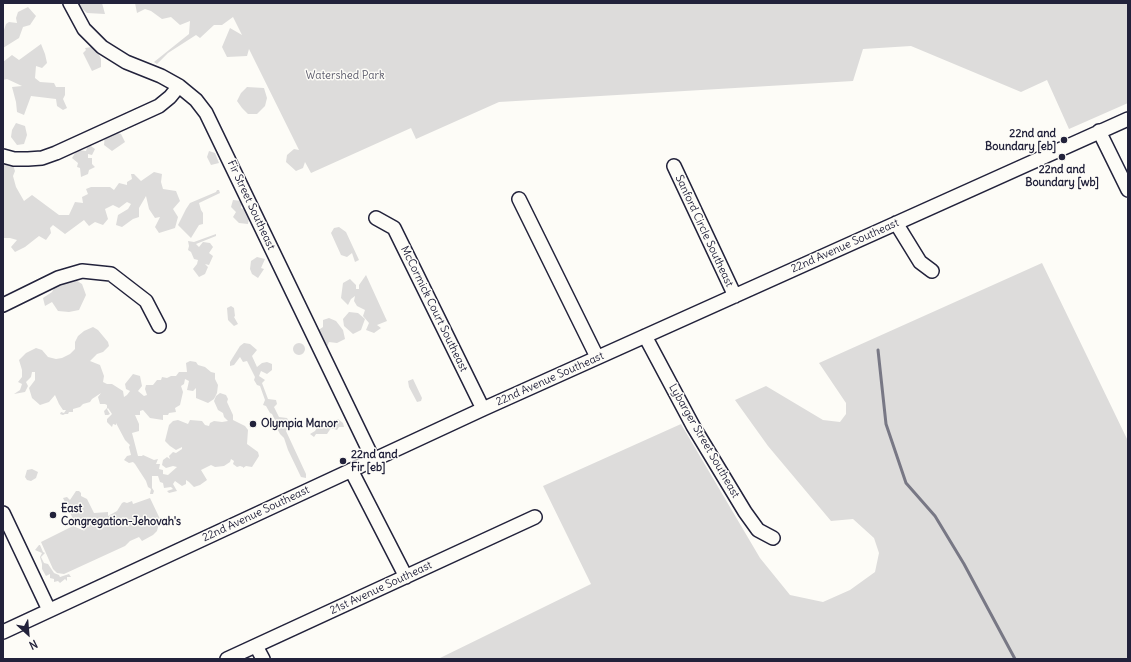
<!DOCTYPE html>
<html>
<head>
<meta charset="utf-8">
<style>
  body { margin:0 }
  #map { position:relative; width:1131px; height:662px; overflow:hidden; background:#fdfcf7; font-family:Delius,sans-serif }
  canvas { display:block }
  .frame { position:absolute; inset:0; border:4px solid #22223b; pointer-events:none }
  .north { position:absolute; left:8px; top:614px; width:40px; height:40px; -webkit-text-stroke:3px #fdfcf7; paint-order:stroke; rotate:154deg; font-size:11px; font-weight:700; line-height:16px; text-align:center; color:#22223b }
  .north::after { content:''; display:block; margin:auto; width:14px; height:18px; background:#22223b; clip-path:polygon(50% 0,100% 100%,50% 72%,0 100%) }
</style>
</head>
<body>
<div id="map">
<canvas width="1131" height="662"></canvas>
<div class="frame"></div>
<div class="north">N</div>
</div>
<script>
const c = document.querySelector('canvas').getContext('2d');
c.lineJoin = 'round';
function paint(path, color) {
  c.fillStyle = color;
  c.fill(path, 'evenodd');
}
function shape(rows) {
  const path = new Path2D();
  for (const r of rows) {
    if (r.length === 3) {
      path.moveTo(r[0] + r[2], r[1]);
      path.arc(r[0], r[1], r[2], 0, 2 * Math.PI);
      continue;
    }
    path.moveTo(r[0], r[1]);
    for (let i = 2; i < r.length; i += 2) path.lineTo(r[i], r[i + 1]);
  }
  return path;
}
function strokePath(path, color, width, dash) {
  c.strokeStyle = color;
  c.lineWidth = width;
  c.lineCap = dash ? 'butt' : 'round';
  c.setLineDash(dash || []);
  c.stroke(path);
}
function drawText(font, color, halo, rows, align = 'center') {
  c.font = font + ' Delius,sans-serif';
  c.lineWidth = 3;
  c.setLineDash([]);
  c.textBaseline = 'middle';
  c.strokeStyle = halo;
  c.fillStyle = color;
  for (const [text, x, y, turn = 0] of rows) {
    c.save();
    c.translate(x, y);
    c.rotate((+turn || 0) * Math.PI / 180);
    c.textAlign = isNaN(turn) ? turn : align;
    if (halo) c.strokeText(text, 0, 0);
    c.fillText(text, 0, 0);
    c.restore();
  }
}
paint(shape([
  [76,3,102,3,105,14,87,13],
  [135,3,1128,3,1128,103,1069,129,1047,80,1021,92,911,46,863,49,853,81,499,102,416,139,411,128,311,173,305,162,303,168,296,171,286,162,287,155,294,149,299,150,249,49,247,56,227,57,222,47,230,28,242,35,233,17,222,25,214,25,200,38,196,35,168,53,157,64,154,62,189,34,190,21,180,25,171,17,162,19,151,11,145,9,137,13],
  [28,7,36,16,30,25,23,27,19,38,3,48,3,33,6,24,9,22,17,23,16,18,18,12],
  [41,44,45,54,47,63,42,68,36,66,35,78,40,82,54,83,56,87,65,87,65,95,63,99,67,108,63,110,57,106,56,99,31,96,24,115,17,112,16,102,12,87,22,86,7,79,3,80,3,62,12,55,19,60],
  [92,47,98,52,101,59,101,67,92,71,83,53,86,50,85,48],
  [247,87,264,88,267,98,265,106,257,114,248,114,242,108,237,101,241,93],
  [16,123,25,126,27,135,24,144,17,145,11,137,12,130],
  [112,131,121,134,125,142,112,151,104,145,105,134],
  [88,144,95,149,92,155,88,154,88,158,92,158,92,164,95,167,89,170,88,174,81,177,80,168,77,167,78,163,72,158,77,150,86,151],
  [209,151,215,153,219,163,211,165,207,157],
  [5,162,13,165,15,171,13,176,16,187,24,201,32,195,59,215,69,215,75,202,83,203,82,197,88,194,86,189,91,187,110,187,114,190,119,183,127,185,127,182,132,179,131,174,134,174,141,181,154,172,162,174,161,182,163,189,176,191,180,201,173,209,178,217,175,228,159,233,155,227,160,217,155,218,149,209,146,196,139,208,139,217,133,219,122,227,116,225,118,215,128,209,131,204,127,202,119,208,113,205,105,209,108,219,103,225,95,222,89,226,84,220,65,234,53,225,50,228,51,233,46,240,39,236,25,247,15,252,11,247,17,240,10,238,3,238,3,163],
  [217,190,219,190,220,193,199,203,201,210,203,213,203,224,199,225,191,238,178,225,186,209,190,203,216,192],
  [233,200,242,201,241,208,250,212,248,224,239,223,233,217,236,212,231,207],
  [339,227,346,232,359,260,355,262,352,253,347,257,341,255,331,233,334,228],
  [216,234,216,236,196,244,199,247,203,242,210,243,213,247,209,253,213,256,209,265,205,264,208,267,205,274,199,277,193,269,197,264,198,260,194,259,191,252,188,250,189,246,188,241,194,242],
  [257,257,265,259,261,268,264,269,258,278,252,274,250,269,251,261],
  [1042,263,1128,441,1128,659,438,659,591,584,543,486,681,424,760,558,790,595,823,602,850,590,875,572,879,553,874,538,853,519,831,521,768,446,735,400,766,386,823,420,840,422,846,414,846,403,819,363],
  [366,275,387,321,377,325,381,328,374,333,366,330,369,323,363,316,365,310,357,306,354,301,355,296,351,299,348,305,341,298,343,283,350,279,356,285,356,289,359,289,359,285],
  [71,277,82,284,86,295,79,310,69,312,58,311,52,302,45,306,43,298,52,292,57,283],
  [231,306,234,308,235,316,234,317,238,324,234,326,228,320,227,308],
  [349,312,358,313,365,319,361,330,353,334,344,326,343,319],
  [329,318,336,321,343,330,345,339,337,343,329,342,327,347,318,340,317,331,323,327,323,320],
  [93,327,98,330,108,342,109,346,103,352,97,354,90,361,100,365,104,376,103,382,107,384,112,384,123,391,124,397,127,395,130,391,126,389,125,384,133,374,140,376,142,386,138,391,144,396,147,395,145,389,146,385,153,385,157,380,161,380,162,377,167,378,171,376,176,376,179,372,187,372,186,363,190,361,196,362,198,365,205,367,211,372,215,373,215,379,218,385,217,393,214,399,208,403,196,398,196,388,193,391,187,390,189,381,185,379,184,384,181,386,183,392,180,405,175,408,176,412,169,413,168,415,163,415,163,420,150,418,143,410,140,411,140,415,135,415,139,424,139,431,132,433,138,456,142,456,143,455,154,460,158,459,156,464,160,464,159,469,163,470,163,474,168,475,177,467,173,466,166,468,162,465,163,460,167,457,170,459,169,456,173,452,176,453,182,449,182,447,176,450,170,446,165,441,169,425,173,421,178,420,188,424,190,420,202,421,205,425,209,426,210,423,214,421,222,422,228,421,224,417,223,413,218,410,214,401,216,396,220,393,226,395,228,399,227,402,233,415,233,420,245,426,248,430,247,444,258,452,259,456,252,467,246,466,243,468,243,467,240,466,237,467,233,464,234,461,231,459,230,462,224,466,215,467,211,465,201,470,207,480,200,485,194,487,189,482,186,480,186,484,182,486,175,481,173,484,177,491,169,493,167,491,173,489,171,487,164,488,163,483,160,482,158,476,152,476,152,488,154,491,153,494,150,494,151,489,148,487,146,481,135,464,133,462,129,463,124,460,127,456,131,455,129,447,130,445,125,440,116,423,116,425,113,424,112,427,107,422,107,419,112,414,108,408,107,409,110,414,108,415,105,415,104,411,107,408,107,405,105,404,100,404,98,397,101,393,92,399,90,402,83,404,80,407,73,409,73,412,69,412,68,414,65,414,63,415,60,414,61,412,64,413,66,410,63,410,59,404,55,395,49,402,40,405,32,398,29,388,35,380,35,372,32,372,31,377,26,382,28,386,25,392,14,394,20,390,22,384,18,382,22,377,22,370,19,360,26,353,36,348,42,350,48,357,56,359,62,358,70,354,75,349,75,342,78,336,84,331],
  [244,343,250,344,257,350,252,356,257,367,262,363,267,362,272,364,272,370,267,374,261,371,259,376,265,380,262,383,268,399,276,400,277,404,274,407,279,417,287,418,290,423,286,431,306,474,306,478,301,477,288,450,284,438,280,434,274,423,275,420,272,414,270,413,266,406,263,405,265,400,260,386,257,385,254,380,255,377,247,361,243,362,240,357,234,365,230,366,230,362,240,346],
  [299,349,6],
  [413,379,422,398,421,401,417,402,409,387,408,381],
  [338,419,343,423,344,427,339,427,337,430,331,428,327,434,316,434,314,437,310,434,315,431,317,428,322,428,322,426,329,424],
  [32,469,38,472,36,478,31,481,27,480,25,477,27,470],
  [76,491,79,491,81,493,81,496,87,499,94,513,108,512,108,516,117,511,122,503,124,502,127,503,132,501,133,504,150,498,160,519,157,531,153,535,142,541,139,537,130,541,125,546,64,574,57,573,53,569,41,542,73,526,85,531,79,525,75,523,63,498,67,497,70,500],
  [39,545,40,545,43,552,45,553,41,557,44,563,48,564,54,573,59,575,60,577,69,574,71,577,67,577,67,581,65,579,60,583,58,581,54,582,54,579,50,578,50,574,46,576,42,569,42,564,40,557,42,553,35,550]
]), '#dddcdb');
strokePath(shape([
  [878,350,886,424,906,483,935,516,964,564,1015,659]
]), '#787885', 3);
const minor = shape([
  [70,3,84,29,102,47,126,62,161,76,179,86,196,100,206,113,373,459],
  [1099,131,1128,190],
  [3,156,14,159,28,159,42,158,56,153,159,106,170,97,179,86],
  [674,166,735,296],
  [519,199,597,357],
  [376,218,394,228,483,409],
  [896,223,920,262,932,271],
  [3,305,58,278,82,271,111,274,146,301,159,326],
  [645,336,693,426,745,512,758,530,773,538],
  [351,470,406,577],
  [3,513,49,610],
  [3,632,483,409,1128,119],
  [256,646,263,659],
  [227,659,535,517]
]);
strokePath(minor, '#22223b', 16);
strokePath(minor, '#fdfcf7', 13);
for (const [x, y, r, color] of [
  [1064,140,4,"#22223b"],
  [1062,157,4,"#22223b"],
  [253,424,4,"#22223b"],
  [343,461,4,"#22223b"],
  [53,515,4,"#22223b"]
]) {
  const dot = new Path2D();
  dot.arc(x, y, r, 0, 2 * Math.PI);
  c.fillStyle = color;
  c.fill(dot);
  strokePath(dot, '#fdfcf7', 1.5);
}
drawText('11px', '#5a5a6b', '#fdfcf7', [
  ["Watershed Park",345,76]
]);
drawText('bold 11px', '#22223b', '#fdfcf7', [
  ["22nd and",1056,134,"right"],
  ["Boundary [eb]",1056,147,"right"],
  ["22nd and",1062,170,"center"],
  ["Boundary [wb]",1062,183,"center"],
  ["Olympia Manor",261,424],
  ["22nd and",351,455],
  ["Fir [eb]",351,468],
  ["East",61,509],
  ["Congregation-Jehovah's",61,522]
], 'left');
drawText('11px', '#22223b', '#fdfcf7', [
  ["Fir Street Southeast",251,205,65],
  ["Sanford Circle Southeast",704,231,65],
  ["22nd Avenue Southeast",845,246,-24],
  ["McCormick Court Southeast",434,309,64],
  ["22nd Avenue Southeast",550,379,-24],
  ["Lybarger Street Southeast",704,441,60],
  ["22nd Avenue Southeast",256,514,-25],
  ["21st Avenue Southeast",381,588,-25]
]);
</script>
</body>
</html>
